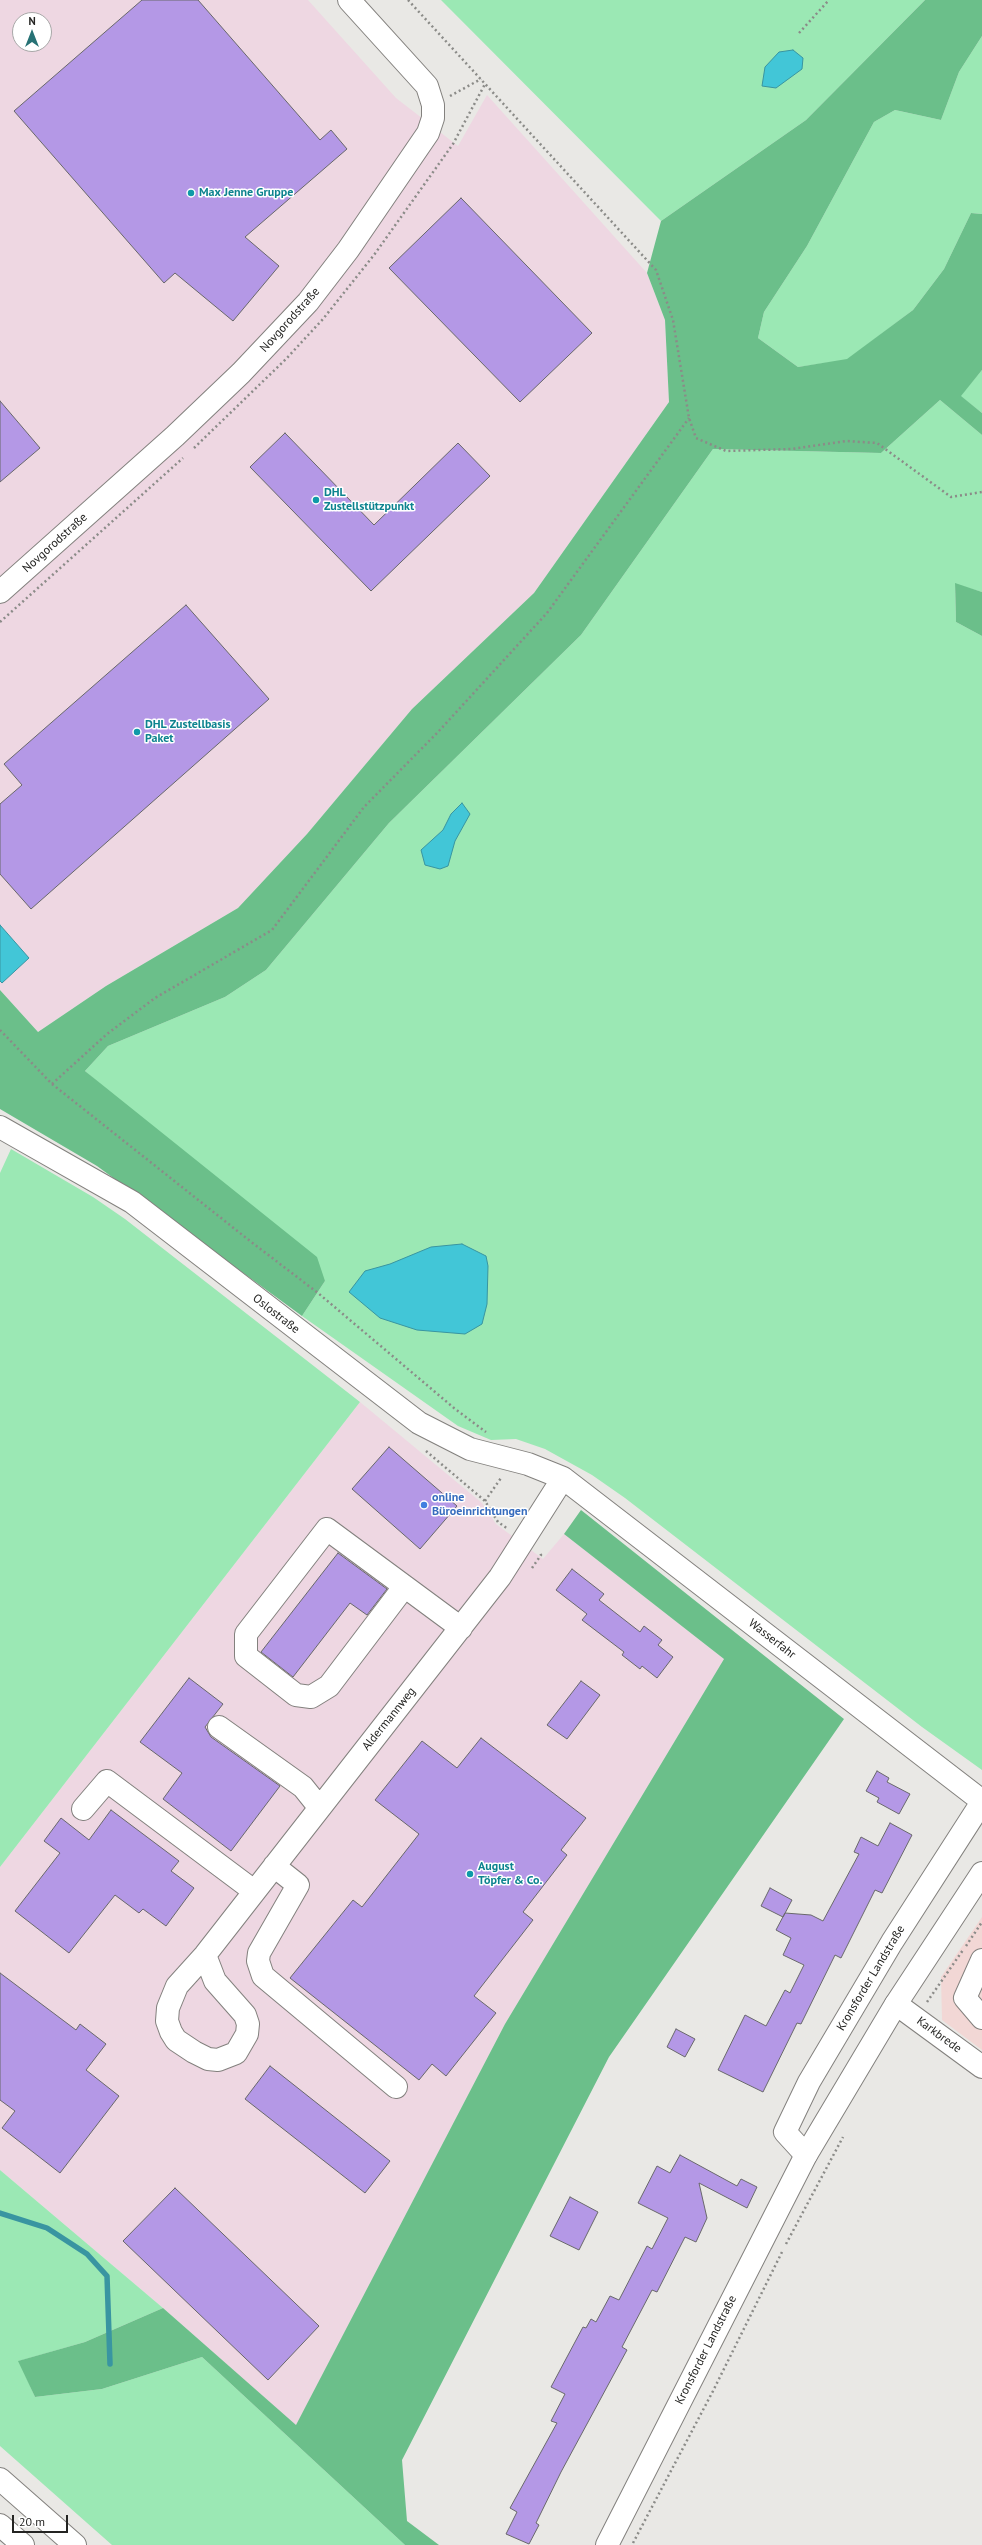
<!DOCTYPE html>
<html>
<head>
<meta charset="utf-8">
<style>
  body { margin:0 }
  #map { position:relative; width:982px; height:2545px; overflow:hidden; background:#e9e8e5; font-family:"PT Sans",sans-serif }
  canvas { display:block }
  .north { position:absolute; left:12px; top:12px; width:40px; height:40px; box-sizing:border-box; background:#fff; border:1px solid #a7a7a7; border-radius:50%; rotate:0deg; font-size:11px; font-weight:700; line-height:16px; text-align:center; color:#242422 }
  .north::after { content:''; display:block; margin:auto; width:14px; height:18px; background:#277275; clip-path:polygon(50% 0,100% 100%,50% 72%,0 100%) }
  .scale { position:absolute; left:12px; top:2515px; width:56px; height:18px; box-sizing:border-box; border:2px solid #242422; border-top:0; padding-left:5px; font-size:12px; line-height:14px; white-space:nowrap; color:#242422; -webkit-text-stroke:3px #fff; paint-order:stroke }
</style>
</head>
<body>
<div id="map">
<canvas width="982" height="2545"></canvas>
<div class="north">N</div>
<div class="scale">20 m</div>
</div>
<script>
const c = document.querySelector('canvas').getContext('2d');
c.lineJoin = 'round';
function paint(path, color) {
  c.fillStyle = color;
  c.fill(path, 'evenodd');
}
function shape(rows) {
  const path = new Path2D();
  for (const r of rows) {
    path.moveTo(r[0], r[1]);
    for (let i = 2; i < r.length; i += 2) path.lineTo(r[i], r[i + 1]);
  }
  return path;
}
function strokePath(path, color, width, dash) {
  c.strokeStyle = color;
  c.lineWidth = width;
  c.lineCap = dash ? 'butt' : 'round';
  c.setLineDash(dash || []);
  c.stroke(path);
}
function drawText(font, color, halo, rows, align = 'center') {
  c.font = font + ' "PT Sans",sans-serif';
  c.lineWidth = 3;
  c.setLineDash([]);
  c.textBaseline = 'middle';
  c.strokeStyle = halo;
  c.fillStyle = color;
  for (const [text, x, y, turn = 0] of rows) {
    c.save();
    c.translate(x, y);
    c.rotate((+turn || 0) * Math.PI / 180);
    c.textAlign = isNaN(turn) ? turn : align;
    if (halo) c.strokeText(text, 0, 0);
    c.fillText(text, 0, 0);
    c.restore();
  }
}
paint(shape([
  [0,0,308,0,396,98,458,146,487,95,647,273,665,320,669,402,534,593,412,709,307,834,238,908,106,986,38,1032,0,990],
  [20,20,44,20,44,44,20,44],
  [360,1402,482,1503,496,1524,543,1559,564,1534,724,1659,505,2024,296,2426,163,2308,0,2170,0,1867]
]), '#eed7e2');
paint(shape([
  [982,1917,982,2050,942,2020,941,1977]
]), '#f2d7d5');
paint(shape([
  [441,0,925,0,806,120,661,221],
  [982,36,982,214,971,213,944,269,913,310,847,360,798,367,758,338,764,312,807,246,874,122,895,110,941,120,959,72],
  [982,370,982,413,960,396],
  [940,400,982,435,982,592,955,584,956,622,982,636,982,1770,922,1727,625,1498,592,1475,545,1449,516,1439,491,1440,458,1426,302,1316,325,1281,85,1071,108,1046,225,997,266,970,389,823,581,635,713,449,881,453],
  [11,1149,93,1197,125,1219,360,1402,0,1867,0,1173],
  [0,2170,163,2308,85,2342,19,2361,35,2397,102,2389,202,2357,405,2545,112,2545,0,2446]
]), '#9be8b4');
paint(shape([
  [925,0,982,0,982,36,959,72,941,120,895,110,874,122,807,246,764,312,758,338,798,367,847,359,913,310,944,269,971,213,982,214,982,370,961,396,982,413,982,435,940,400,881,453,713,449,581,635,389,823,266,970,225,997,108,1046,85,1071,317,1257,325,1281,302,1316,97,1166,0,1109,0,990,38,1032,106,986,238,908,307,834,412,709,534,593,669,402,665,320,647,273,661,221,806,120],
  [955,583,982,592,982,636,956,622],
  [581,1510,844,1719,609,2057,402,2460,407,2521,439,2545,405,2545,202,2357,102,2389,35,2397,18,2361,85,2342,163,2308,296,2425,505,2024,724,1659,564,1534]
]), '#6bbf8a');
const water = shape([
  [793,50,803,58,802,69,776,88,762,86,765,67,779,52,793,50],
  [462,803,470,814,455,841,448,866,440,869,425,865,421,850,443,830,451,814,462,803],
  [0,925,29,958,2,983,0,981,0,925],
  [462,1244,486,1256,488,1266,487,1304,482,1324,465,1334,417,1330,380,1318,349,1292,365,1271,390,1264,431,1247,462,1244]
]);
paint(water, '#42c6d7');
strokePath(water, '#3995a1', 1);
strokePath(shape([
  [0,2213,47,2228,87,2254,107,2276,110,2364]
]), '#3995a1', 5.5);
const building = shape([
  [142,0,198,0,320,140,331,130,347,149,245,237,279,266,233,321,175,273,164,283,14,111,142,0],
  [461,198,592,333,520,402,389,268,461,198],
  [0,401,40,448,0,482,0,401],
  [285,433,374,525,458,443,490,476,371,591,250,467,285,433],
  [186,605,269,699,31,909,0,874,0,804,22,785,4,764,186,605],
  [389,1447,457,1506,420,1549,352,1489,389,1447],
  [338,1553,387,1589,367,1615,350,1603,293,1677,261,1652,338,1553],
  [572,1569,604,1594,599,1600,640,1632,644,1626,662,1640,658,1645,673,1657,657,1678,642,1666,640,1669,622,1655,624,1652,582,1620,587,1614,556,1590,572,1569],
  [189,1678,223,1704,205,1727,211,1737,280,1786,231,1851,163,1799,182,1773,140,1742,189,1678],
  [581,1681,600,1695,567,1739,547,1725,581,1681],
  [481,1738,586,1818,561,1850,567,1855,523,1912,533,1920,474,1996,496,2013,446,2076,432,2064,419,2080,290,1978,353,1900,362,1907,419,1834,375,1800,422,1741,457,1768,481,1738],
  [877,1771,889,1778,887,1782,910,1794,899,1814,877,1802,879,1798,866,1791,877,1771],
  [111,1810,179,1861,171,1871,194,1888,166,1926,143,1909,139,1913,115,1895,69,1953,15,1911,60,1853,44,1841,61,1818,89,1840,111,1810],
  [890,1823,912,1835,882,1893,875,1890,841,1958,835,1955,801,2024,797,2023,763,2092,718,2070,745,2015,766,2026,785,1990,790,1993,804,1965,783,1955,791,1938,776,1930,785,1913,811,1915,823,1921,859,1854,854,1852,861,1837,878,1846,890,1823],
  [770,1888,792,1900,783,1917,761,1906,770,1888],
  [0,1973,76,2030,80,2024,106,2044,86,2070,119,2096,60,2173,2,2128,15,2111,0,2100,0,1973],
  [676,2029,695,2039,685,2057,667,2047,676,2029],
  [270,2066,390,2161,365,2193,245,2099,270,2066],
  [680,2155,737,2186,741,2179,757,2187,747,2208,699,2183,707,2218,696,2242,685,2237,657,2292,652,2290,622,2347,627,2350,561,2472,536,2523,539,2525,529,2544,506,2534,517,2512,510,2508,557,2423,551,2421,565,2394,551,2387,583,2327,586,2328,591,2319,596,2322,610,2296,619,2300,647,2246,652,2249,668,2218,638,2203,657,2166,670,2173,680,2155],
  [175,2188,319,2326,268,2380,123,2241,175,2188],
  [570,2197,598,2212,579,2250,550,2236,570,2197]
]);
paint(building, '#b498e6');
strokePath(building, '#69686b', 1);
const minor = shape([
  [0,592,175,436,241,373,308,302,348,250,428,133,433,118,433,105,427,86,349,0],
  [0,1127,132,1202,419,1423,470,1449,528,1464,563,1478,982,1801],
  [404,1587,329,1686,311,1697,296,1695,246,1656,246,1634,327,1529,461,1628],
  [219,1727,303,1787,319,1807],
  [83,1809,107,1781,254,1891],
  [274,1866,298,1885,259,1953,258,1961,263,1976,396,2087],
  [205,1955,215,1981,245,2015,248,2024,247,2034,236,2053,218,2060,208,2059,194,2052,176,2040,171,2032,167,2021,168,2008,177,1986,205,1955,500,1577,563,1478],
  [982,1960,965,1998,982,2018],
  [896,2004,982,2067],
  [806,2155,785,2132,809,2082,892,1942,982,1802]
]);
const major = shape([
  [607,2545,806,2155,896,2004,982,1873]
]);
const highway = shape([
  [0,2479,75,2545],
  [0,2525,23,2545]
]);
strokePath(minor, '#83817e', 24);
strokePath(major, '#83817e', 24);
strokePath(highway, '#83817e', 24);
strokePath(shape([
  [408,0,656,270,673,320,689,418,696,438,726,451,792,449,846,441,877,443,951,497,982,492],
  [799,33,829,0],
  [450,96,481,79],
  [194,448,286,359,323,319,374,255,453,144,485,84],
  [0,622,183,458],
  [0,1030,52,1084,250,1241,318,1293,454,1408,486,1432],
  [52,1084,107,1034,155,998,272,930,364,807,438,732,547,613,689,418],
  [426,1451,485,1501,498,1522,508,1529],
  [485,1501,501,1478],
  [532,1568,541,1555,540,1552],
  [966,1946,982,1922],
  [927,2002,963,1950],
  [786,2244,843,2137],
  [633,2543,713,2391,782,2252]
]), '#8b8b88', 2.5, [2, 3]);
strokePath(minor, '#fff', 22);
strokePath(major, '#fff', 22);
strokePath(highway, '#fff', 22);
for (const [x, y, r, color] of [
  [191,193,4,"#0f9aa8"],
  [316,500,4,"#0f9aa8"],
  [137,732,4,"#0f9aa8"],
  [424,1505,4,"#3f7fe0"],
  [470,1874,4,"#0f9aa8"]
]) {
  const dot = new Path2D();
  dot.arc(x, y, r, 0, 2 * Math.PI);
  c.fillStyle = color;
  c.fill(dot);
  strokePath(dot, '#fff', 1.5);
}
drawText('bold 12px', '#0d838f', '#fff', [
  ["Max Jenne Gruppe",199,193],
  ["DHL",324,493],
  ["Zustellstützpunkt",324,507],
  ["DHL Zustellbasis",145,725],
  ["Paket",145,739],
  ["August",478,1867],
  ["Töpfer & Co.",478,1881]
], 'left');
drawText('12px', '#242422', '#fff', [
  ["Novgorodstraße",290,320,-48],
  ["Novgorodstraße",55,543,-42],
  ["Oslostraße",276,1314,38],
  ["Wasserfahr",772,1639,38],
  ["Aldermannweg",389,1719,-51],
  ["Kronsforder Landstraße",871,1978,-59],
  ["Karkbrede",939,2035,36],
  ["Kronsforder Landstraße",706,2350,-63]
]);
drawText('bold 12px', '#366cbe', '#fff', [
  ["online",432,1498],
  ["Büroeinrichtungen",432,1512]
], 'left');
</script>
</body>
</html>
